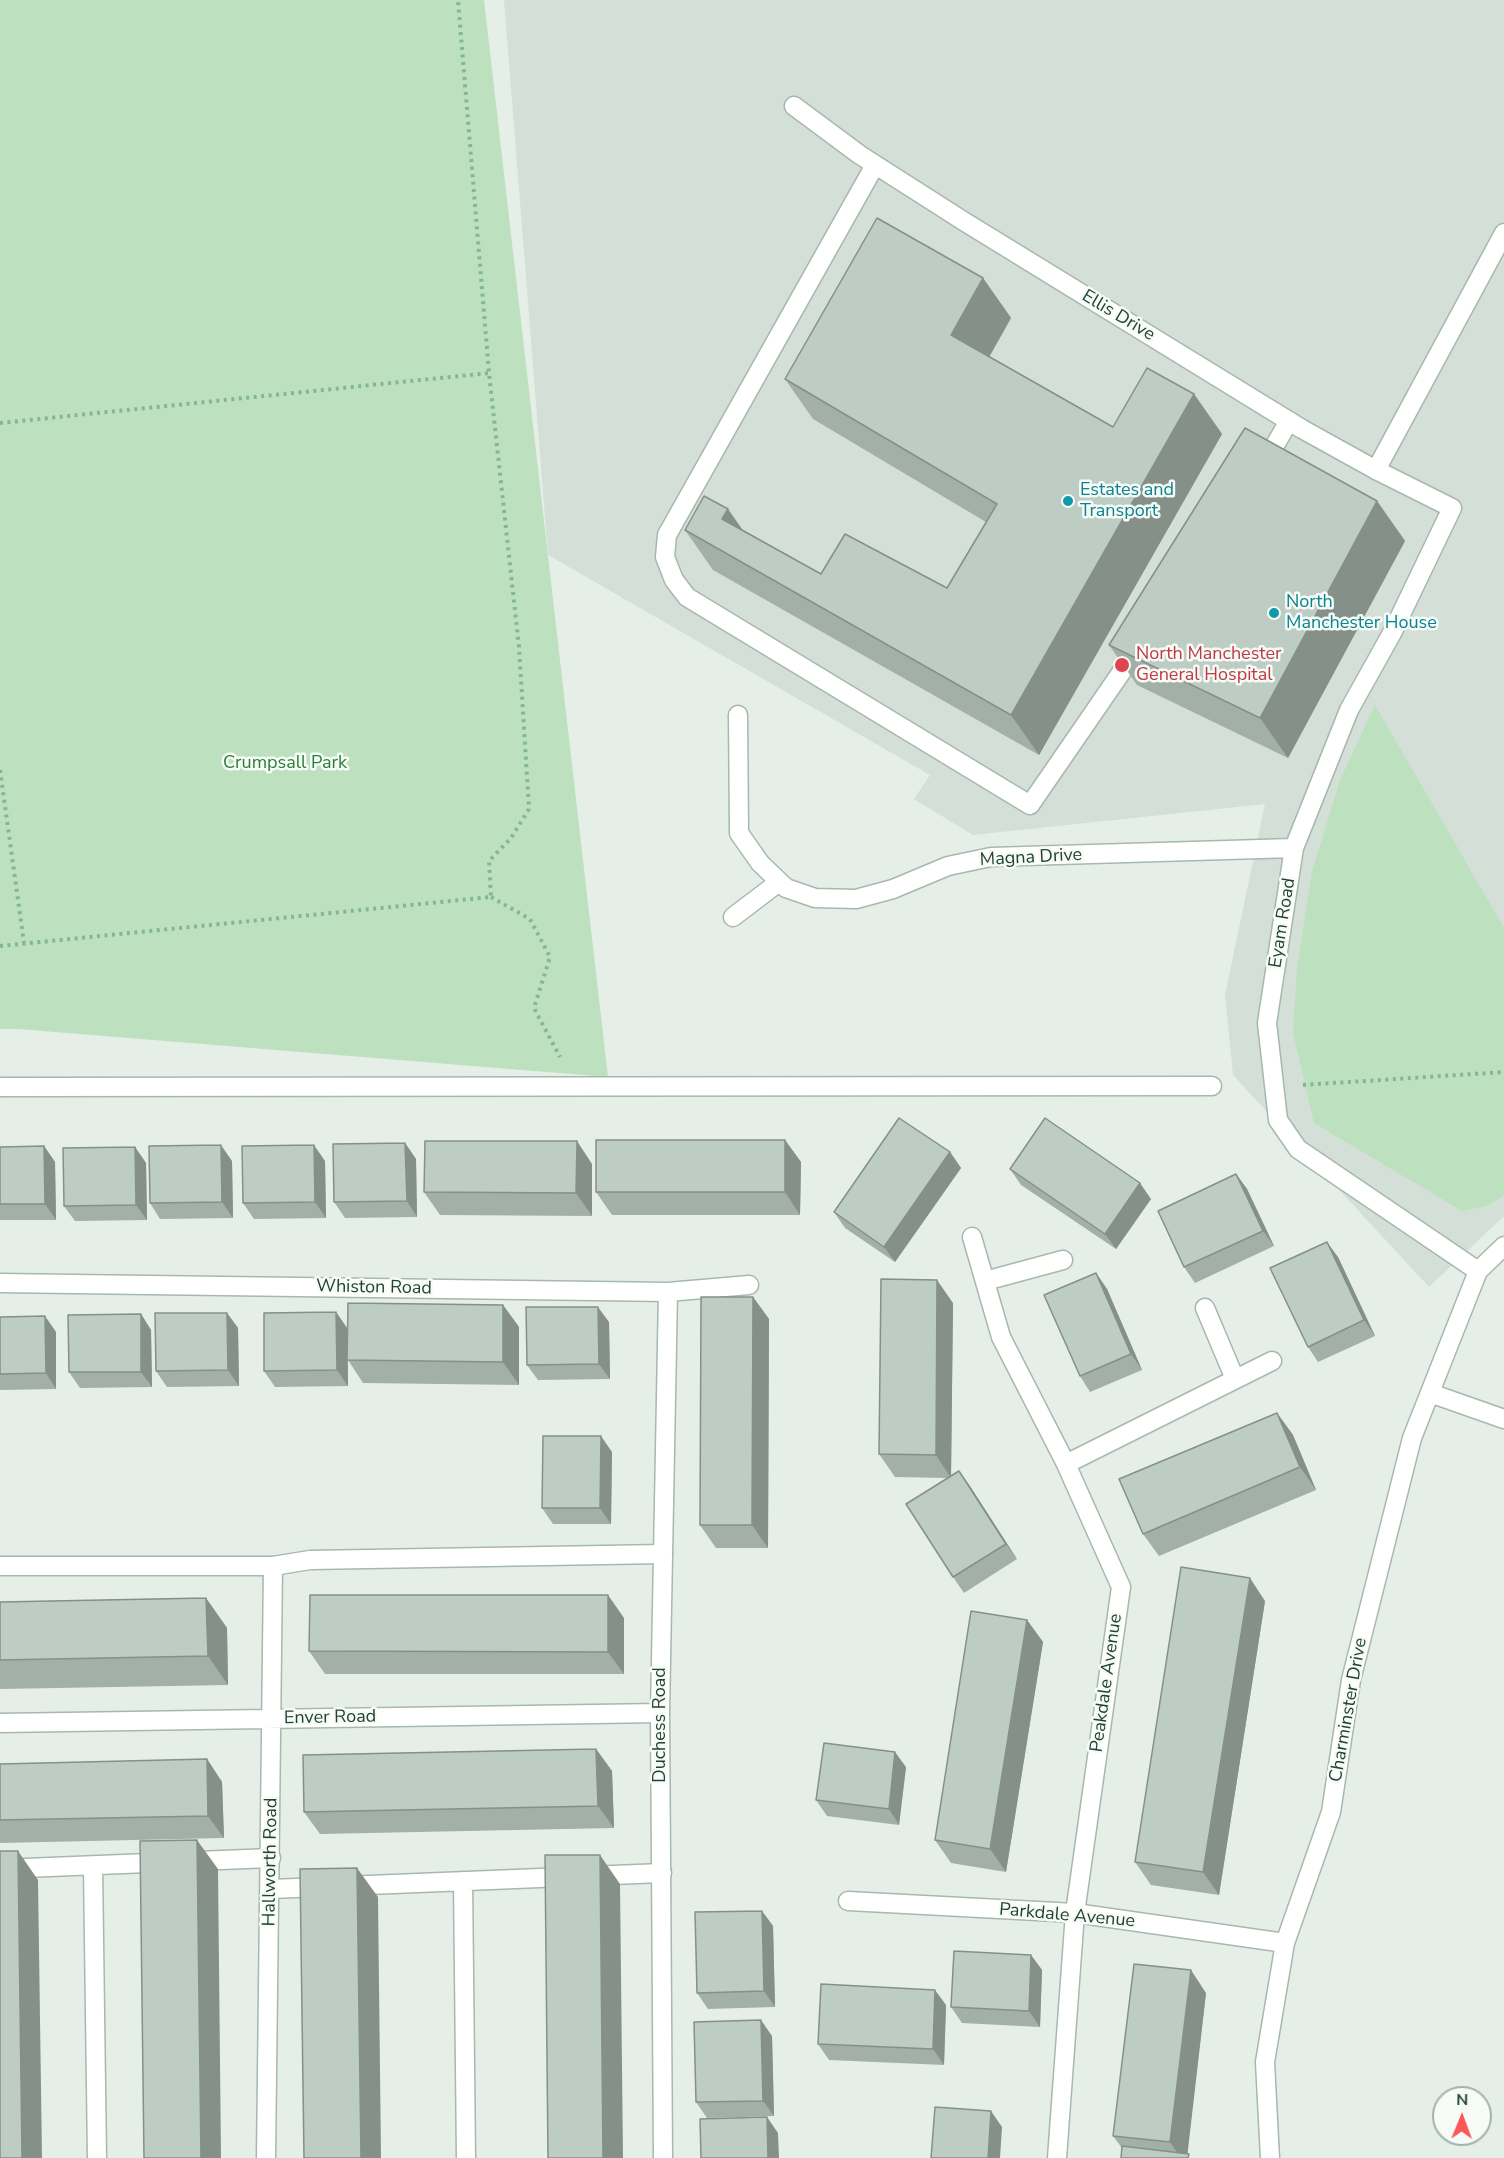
<!DOCTYPE html>
<html>
<head>
<meta charset="utf-8">
<style>
  body { margin:0 }
  #map { position:relative; width:1504px; height:2158px; overflow:hidden; background:#e5efe8; font-family:"Nunito Sans",sans-serif }
  canvas { display:block }
  .north { position:absolute; left:1432px; top:2086px; width:60px; height:60px; box-sizing:border-box; background:#f6fbf8; border:2px solid #a2b1a9; border-radius:50%; rotate:1deg; font-size:16px; font-weight:700; line-height:24px; text-align:center; color:#234332 }
  .north::after { content:''; display:block; margin:auto; width:21px; height:27px; background:#fa5958; clip-path:polygon(50% 0,100% 100%,50% 72%,0 100%) }
</style>
</head>
<body>
<div id="map">
<canvas width="1504" height="2158"></canvas>
<div class="north">N</div>
</div>
<script>
const c = document.querySelector('canvas').getContext('2d');
c.lineJoin = 'round';
function paint(path, color) {
  c.fillStyle = color;
  c.fill(path, 'evenodd');
}
function shape(rows) {
  const path = new Path2D();
  for (const r of rows) {
    path.moveTo(r[0], r[1]);
    for (let i = 2; i < r.length; i += 2) path.lineTo(r[i], r[i + 1]);
  }
  return path;
}
function strokePath(path, color, width, dash) {
  c.strokeStyle = color;
  c.lineWidth = width;
  c.lineCap = dash ? 'butt' : 'round';
  c.setLineDash(dash || []);
  c.stroke(path);
}
function drawText(font, color, halo, rows, align = 'center') {
  c.font = font + ' "Nunito Sans",sans-serif';
  c.lineWidth = 5;
  c.setLineDash([]);
  c.textBaseline = 'middle';
  c.strokeStyle = halo;
  c.fillStyle = color;
  for (const [text, x, y, turn = 0] of rows) {
    c.save();
    c.translate(x, y);
    c.rotate((+turn || 0) * Math.PI / 180);
    c.textAlign = isNaN(turn) ? turn : align;
    if (halo) c.strokeText(text, 0, 0);
    c.fillText(text, 0, 0);
    c.restore();
  }
}
paint(shape([
  [504,0,1504,0,1504,1216,1429,1287,1233,1075,1225,995,1265,804,973,835,914,799,930,775,548,555]
]), '#d3dfd7');
paint(shape([
  [0,0,484,0,608,1077,18,1029,0,1029],
  [1375,705,1504,928,1504,1195,1487,1206,1462,1211,1314,1123,1293,1032,1297,968,1312,872,1340,780]
]), '#bde1be');
const lane = shape([
  [875,165,667,535,665,557,674,580,687,597,1030,805,1138,648],
  [1264,464,1289,421],
  [1376,470,1504,233],
  [733,917,779,882],
  [0,1087,1212,1086],
  [0,1566,273,1566,310,1560,663,1554],
  [93,1867,97,2158],
  [0,1869,271,1858],
  [463,1881,466,2158],
  [271,1889,662,1873]
]);
const street = shape([
  [794,106,860,155,965,222,1302,429,1376,470,1452,508,1392,633,1349,710,1294,848,1267,1023,1278,1120,1298,1149,1478,1271],
  [738,715,739,833,760,863,786,888,815,898,856,899,893,889,948,866,991,857,1294,848],
  [972,1237,1001,1337,1066,1464,1121,1587,1075,1913,1057,2158],
  [985,1281,1063,1260],
  [0,1283,668,1292,749,1285],
  [1205,1308,1235,1379],
  [1430,1393,1504,1419],
  [1066,1464,1272,1361],
  [0,1723,660,1713],
  [848,1901,1075,1913,1285,1943],
  [266,2158,273,1566],
  [663,2158,660,1713,668,1292],
  [1270,2158,1265,2062,1285,1943,1331,1812,1351,1680,1412,1438,1478,1271,1504,1246]
]);
strokePath(lane, '#a7b8ae', 21);
strokePath(street, '#a7b8ae', 21);
strokePath(shape([
  [0,423,489,373],
  [0,770,24,943],
  [491,897,530,919,550,957,534,1008,560,1057],
  [0,946,491,897,489,861,511,838,529,809,519,647,489,373,458,0],
  [1303,1085,1504,1072]
]), '#84b59a', 4, [3, 4.5]);
strokePath(lane, '#fff', 18);
strokePath(street, '#fff', 18);
paint(shape([
  [983,278,1011,318,989,357,1113,427,1194,394,1222,434,1039,755,713,570,685,530,743,530,821,574,947,588,986,522,813,419,785,379],
  [1377,501,1405,541,1288,758,1137,685,1109,645],
  [785,1140,801,1162,800,1215,612,1215,596,1192],
  [405,1143,416,1159,417,1217,345,1218,334,1202],
  [44,1146,55,1162,56,1220,0,1220,0,1147],
  [135,1147,146,1163,147,1220,75,1221,64,1206],
  [950,1152,961,1168,895,1262,845,1228,834,1212],
  [232,1161,233,1218,160,1219,150,1203],
  [325,1161,326,1218,254,1219,243,1203],
  [592,1164,592,1216,440,1215,424,1192],
  [1010,1169,1151,1199,1116,1249,1021,1185],
  [1236,1174,1247,1189,1274,1246,1195,1283,1184,1267],
  [1338,1257,1375,1336,1318,1362,1308,1347],
  [1096,1273,1107,1289,1142,1370,1090,1392,1080,1376],
  [753,1297,769,1319,768,1548,716,1548,700,1525],
  [953,1303,951,1475,959,1471,1017,1559,964,1593,953,1577,948,1478,895,1477,879,1454],
  [503,1305,519,1327,519,1385,363,1383,348,1360,348,1386,275,1387,264,1371,336,1312,347,1328,347,1353],
  [227,1313,238,1328,239,1386,167,1387,156,1371],
  [141,1314,151,1330,152,1387,80,1388,69,1372],
  [0,1317,56,1332,56,1389,0,1390],
  [609,1322,610,1379,538,1380,527,1365],
  [1277,1413,1293,1435,1316,1490,1159,1556,1143,1534],
  [612,1452,611,1524,553,1524,542,1508],
  [206,1598,227,1628,228,1685,0,1689,0,1602],
  [1265,1601,1219,1895,1151,1885,1135,1862],
  [624,1618,624,1674,325,1674,309,1651],
  [1027,1620,1043,1642,1006,1872,951,1863,935,1840],
  [596,1749,612,1771,614,1828,320,1834,304,1812],
  [207,1759,222,1782,224,1838,0,1843,0,1764],
  [906,1767,899,1825,827,1816,816,1800],
  [762,1911,773,1926,775,2007,708,2009,697,1993],
  [1031,1955,1042,1970,1040,2027,962,2023,951,2007],
  [1206,1993,1187,2154,1122,2148,1113,2136],
  [946,2005,944,2065,829,2060,818,2044],
  [772,2036,774,2116,707,2118,696,2102]
]), '#a3b0a8');
paint(shape([
  [983,278,1011,318,979,375,951,335],
  [1194,394,1222,434,1039,755,1011,715],
  [1377,501,1405,541,1288,758,1260,718],
  [728,509,756,549,722,519],
  [785,1140,801,1162,800,1215,785,1192],
  [577,1141,592,1164,592,1216,576,1193],
  [405,1143,416,1159,417,1217,407,1201],
  [221,1145,232,1161,233,1218,222,1202],
  [314,1145,325,1161,326,1218,315,1202],
  [44,1146,55,1162,56,1220,45,1204],
  [135,1147,146,1163,147,1220,136,1205],
  [950,1152,961,1168,895,1262,884,1247],
  [1236,1174,1247,1189,1274,1246,1263,1231],
  [1140,1183,1151,1199,1116,1249,1105,1234],
  [1327,1242,1338,1257,1375,1336,1364,1320],
  [1096,1273,1107,1289,1142,1370,1131,1354],
  [937,1280,953,1303,951,1478,936,1455],
  [753,1297,769,1319,768,1548,752,1525],
  [503,1305,519,1327,519,1385,503,1362],
  [598,1307,609,1322,610,1379,599,1364],
  [336,1312,347,1328,348,1386,337,1370],
  [227,1313,238,1328,239,1386,228,1370],
  [141,1314,151,1330,152,1387,141,1372],
  [45,1316,56,1332,56,1389,46,1373],
  [1277,1413,1293,1435,1316,1490,1300,1467],
  [601,1436,612,1452,611,1524,600,1508],
  [959,1471,970,1486,1017,1559,1006,1544],
  [1250,1578,1265,1601,1219,1895,1203,1872],
  [608,1595,624,1618,624,1674,608,1652],
  [206,1598,227,1628,228,1685,208,1656],
  [1027,1620,1043,1642,1006,1872,990,1849],
  [596,1749,612,1771,614,1828,598,1806],
  [895,1752,906,1767,899,1825,889,1809],
  [207,1759,222,1782,224,1838,208,1816],
  [197,1840,218,1869,221,2158,201,2158],
  [18,1851,38,1880,42,2158,22,2158],
  [600,1855,620,1884,623,2158,603,2158],
  [357,1868,378,1897,381,2158,361,2158],
  [762,1911,773,1926,775,2007,764,1991],
  [1031,1955,1042,1970,1040,2027,1029,2011],
  [1191,1970,1206,1993,1187,2158,1181,2158,1170,2142],
  [935,1990,946,2005,944,2065,933,2049],
  [761,2020,772,2036,774,2116,763,2101],
  [991,2111,1002,2127,1000,2158,988,2158],
  [767,2117,778,2133,779,2158,768,2158]
]), '#849088');
const building = shape([
  [877,218,983,278,951,335,1113,427,1147,368,1194,394,1011,715,685,530,704,496,728,509,722,519,821,574,845,534,947,588,997,504,785,379,877,218],
  [1245,428,1377,501,1260,718,1109,645,1245,428],
  [899,1118,950,1152,884,1247,834,1212,899,1118],
  [1045,1118,1140,1183,1105,1234,1010,1169,1045,1118],
  [596,1140,785,1140,785,1192,596,1192,596,1140],
  [425,1141,577,1141,576,1193,424,1192,425,1141],
  [405,1143,407,1201,334,1202,333,1144,405,1143],
  [221,1145,222,1202,150,1203,149,1146,221,1145],
  [314,1145,315,1202,243,1203,242,1146,314,1145],
  [44,1146,45,1204,0,1204,0,1147,44,1146],
  [135,1147,136,1205,64,1206,63,1148,135,1147],
  [1236,1174,1263,1231,1184,1267,1158,1211,1236,1174],
  [1327,1242,1364,1320,1308,1347,1270,1268,1327,1242],
  [1096,1273,1131,1354,1080,1376,1044,1295,1096,1273],
  [881,1279,937,1280,936,1455,879,1454,881,1279],
  [701,1297,753,1297,752,1525,700,1525,701,1297],
  [348,1303,503,1305,503,1362,347,1360,348,1303],
  [526,1307,598,1307,599,1364,527,1365,526,1307],
  [336,1312,337,1370,264,1371,264,1313,336,1312],
  [155,1313,227,1313,228,1370,156,1371,155,1313],
  [141,1314,141,1372,69,1372,68,1315,141,1314],
  [45,1316,46,1373,0,1374,0,1317,45,1316],
  [1277,1413,1300,1467,1143,1534,1119,1479,1277,1413],
  [543,1436,601,1436,600,1508,542,1508,543,1436],
  [959,1471,1006,1544,953,1577,906,1504,959,1471],
  [1181,1567,1250,1578,1203,1872,1135,1862,1181,1567],
  [310,1595,608,1595,608,1652,309,1651,310,1595],
  [206,1598,208,1656,0,1660,0,1602,206,1598],
  [971,1611,1027,1620,990,1849,935,1840,971,1611],
  [824,1743,895,1752,889,1809,816,1800,824,1743],
  [596,1749,598,1806,304,1812,303,1755,596,1749],
  [207,1759,208,1816,0,1820,0,1764,207,1759],
  [197,1840,201,2158,144,2158,140,1841,197,1840],
  [0,1851,18,1851,22,2158,0,2158,0,1851],
  [545,1855,600,1855,603,2158,548,2158,545,1855],
  [357,1868,361,2158,304,2158,300,1869,357,1868],
  [762,1911,764,1991,697,1993,695,1912,762,1911],
  [954,1951,1031,1955,1029,2011,951,2007,954,1951],
  [1134,1964,1191,1970,1170,2142,1113,2136,1134,1964],
  [821,1984,935,1990,933,2049,818,2044,821,1984],
  [761,2020,763,2101,696,2102,694,2022,761,2020],
  [935,2107,991,2111,988,2158,931,2158,935,2107],
  [767,2117,768,2158,701,2158,700,2119,767,2117],
  [1122,2146,1189,2154,1188,2158,1121,2158,1122,2146]
]);
paint(building, '#bdcdc3');
strokePath(building, '#849088', 1.5);
for (const [x, y, r, color] of [
  [1068,501,6,"#0f9aa8"],
  [1274,613,6,"#0f9aa8"],
  [1122,665,8,"#e0444e"]
]) {
  const dot = new Path2D();
  dot.arc(x, y, r, 0, 2 * Math.PI);
  c.fillStyle = color;
  c.fill(dot);
  strokePath(dot, '#f6fbf8', 2);
}
drawText('18px', '#234332', '#f6fbf8', [
  ["Ellis Drive",1118,316,31],
  ["Magna Drive",1031,858,-3],
  ["Eyam Road",1283,923,-81],
  ["Whiston Road",374,1288,1],
  ["Peakdale Avenue",1107,1683,-82],
  ["Charminster Drive",1349,1710,-80],
  ["Enver Road",330,1718,-1],
  ["Duchess Road",661,1725,-90],
  ["Hallworth Road",271,1862,-89],
  ["Parkdale Avenue",1067,1916,5]
]);
drawText('18px', '#0d838f', '#f6fbf8', [
  ["Estates and",1080,491],
  ["Transport",1080,512],
  ["North",1286,603],
  ["Manchester House",1286,624]
], 'left');
drawText('18px', '#be3a42', '#f6fbf8', [
  ["North Manchester",1136,655],
  ["General Hospital",1136,676]
], 'left');
drawText('18px', '#2a7d36', '#f6fbf8', [
  ["Crumpsall Park",285,764]
]);
</script>
</body>
</html>
